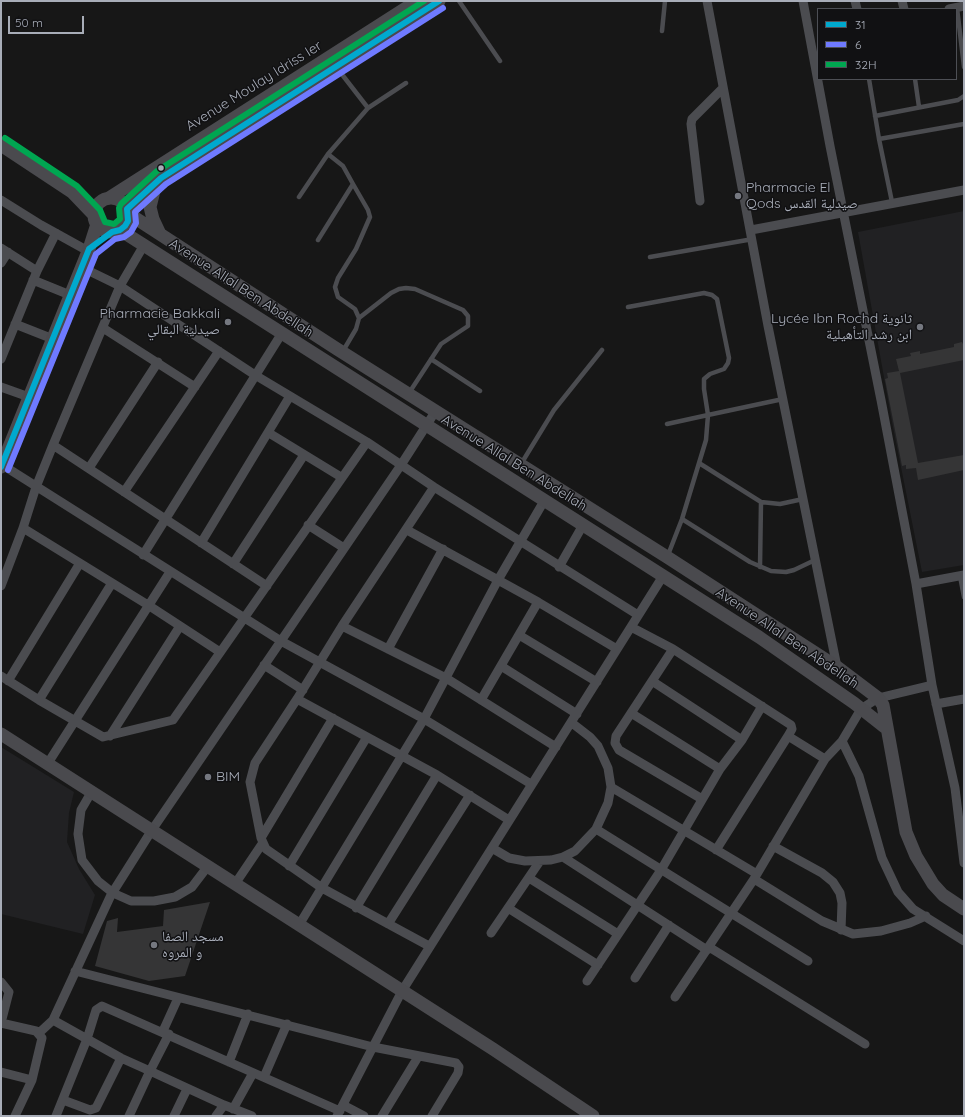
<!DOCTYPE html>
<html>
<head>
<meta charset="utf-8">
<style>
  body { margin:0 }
  #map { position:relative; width:965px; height:1117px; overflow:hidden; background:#171717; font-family:Quicksand,sans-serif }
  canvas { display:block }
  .frame { position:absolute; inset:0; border:2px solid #a8adb8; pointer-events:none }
  .legend { position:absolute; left:817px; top:8px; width:140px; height:72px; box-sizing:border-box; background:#111113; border:1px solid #4d4f55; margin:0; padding:5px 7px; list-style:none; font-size:12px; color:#a8adb8 }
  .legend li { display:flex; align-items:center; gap:8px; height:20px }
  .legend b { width:20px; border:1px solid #4d4f55 }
  .scale { position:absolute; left:8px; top:16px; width:76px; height:18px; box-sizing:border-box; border:2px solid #a8adb8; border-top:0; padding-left:5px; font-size:12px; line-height:14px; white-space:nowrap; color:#a8adb8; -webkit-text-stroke:3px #111113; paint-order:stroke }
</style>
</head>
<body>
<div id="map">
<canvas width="965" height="1117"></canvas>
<div class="frame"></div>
<ul class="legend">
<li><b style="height:5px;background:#00a9ce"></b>31</li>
<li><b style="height:5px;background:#6f7aff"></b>6</li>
<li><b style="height:5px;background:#00a651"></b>32H</li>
</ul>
<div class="scale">50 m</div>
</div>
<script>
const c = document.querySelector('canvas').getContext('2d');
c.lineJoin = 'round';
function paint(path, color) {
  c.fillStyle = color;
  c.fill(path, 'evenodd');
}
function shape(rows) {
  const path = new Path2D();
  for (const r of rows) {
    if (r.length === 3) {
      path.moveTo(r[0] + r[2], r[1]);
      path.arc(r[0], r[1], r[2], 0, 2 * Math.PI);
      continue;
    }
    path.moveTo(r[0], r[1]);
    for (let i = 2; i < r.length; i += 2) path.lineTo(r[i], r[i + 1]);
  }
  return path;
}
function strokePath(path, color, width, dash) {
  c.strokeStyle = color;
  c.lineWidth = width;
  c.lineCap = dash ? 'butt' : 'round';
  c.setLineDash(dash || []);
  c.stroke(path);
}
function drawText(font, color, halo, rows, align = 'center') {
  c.font = font + ' Quicksand,"Noto Naskh Arabic",sans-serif';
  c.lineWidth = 3;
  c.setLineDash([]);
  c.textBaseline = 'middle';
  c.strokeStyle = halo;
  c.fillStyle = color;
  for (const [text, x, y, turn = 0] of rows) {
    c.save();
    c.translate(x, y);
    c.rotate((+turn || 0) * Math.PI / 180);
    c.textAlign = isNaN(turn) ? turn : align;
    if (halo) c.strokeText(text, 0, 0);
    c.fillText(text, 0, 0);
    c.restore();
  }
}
paint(shape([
  [964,211,964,565,922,572,892,422,858,232],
  [1,747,74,792,69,813,67,842,79,869,95,895,83,934,1,914]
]), '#212123');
paint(shape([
  [962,342,964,346,964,360,900,373,918,463,964,455,964,470,918,480,916,468,906,469,906,465,902,466,885,379,888,378,887,373,899,371,896,359,911,356,910,353,920,351,920,354,954,347,954,344],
  [210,902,185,976,149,981,95,966,107,921,118,918,117,932,163,926,164,910]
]), '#353536');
strokePath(shape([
  [459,1,500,61],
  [957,8,964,67],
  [662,31,665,1],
  [869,79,879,139,892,202],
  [915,79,919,107],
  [368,108,406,83],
  [875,116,958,100,964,96],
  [879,139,964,124],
  [299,197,328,154,368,108,337,68],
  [318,240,353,184,343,166,328,154],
  [650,257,753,239],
  [628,307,704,293,712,295,717,299,729,358,728,363,724,369,710,374,704,379,704,389,708,415,667,424],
  [359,318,391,293,399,289,406,288,415,289,463,310,468,316,468,326,441,344,409,393],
  [343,351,356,329,359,318,355,309,338,297,335,287,338,278,356,249,370,217,368,210,353,184],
  [431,359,480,391],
  [699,463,761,502,780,504,803,499],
  [521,464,554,410,602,350],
  [682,519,750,562,771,571,786,572,794,570,815,560],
  [668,555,682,519,706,440,708,415,783,399],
  [760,567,761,502],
  [960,576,964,597]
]), '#4b4c50', 4.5);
strokePath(shape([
  [707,1,768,326,837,667],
  [803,1,830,146,881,400,916,584,932,685,955,788,964,863],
  [855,1,857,9],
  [902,1,904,9],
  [949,9,964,6],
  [1,200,41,225,88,251],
  [700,201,691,124,692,119,723,88],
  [751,230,964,190],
  [1,248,37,271],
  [1,263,8,252],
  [81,267,120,286,255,375,367,442,434,487,638,615],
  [33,280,70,295],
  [15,324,53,339],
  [103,328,195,387],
  [1,359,37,271,56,233],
  [1,387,29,397],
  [269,433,341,477],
  [53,445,267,586],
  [1,464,281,641,424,719,531,784],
  [89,468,158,362],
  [124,492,219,351],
  [308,525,344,548],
  [23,528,148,605,220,652],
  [407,530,538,602,617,649],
  [201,543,290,396],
  [143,555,282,333],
  [233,564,304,455],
  [559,567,583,525],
  [916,584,964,575],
  [1,586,23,528,36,487,53,445,120,286,144,245],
  [342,626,446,678,556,747],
  [631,627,673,649,791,725,792,729,788,736,716,850],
  [519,635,597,682],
  [388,649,443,549],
  [673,649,616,736,615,743,619,750,702,799],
  [264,665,303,690],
  [501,666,577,714],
  [1,676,39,700,103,737,173,720,367,442],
  [8,681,80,563],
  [652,681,742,740],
  [297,699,437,775,509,820],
  [39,700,112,583],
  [481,700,538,602],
  [936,704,964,699],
  [631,713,720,769],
  [110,736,180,626],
  [788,736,825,759],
  [842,741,859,776,882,858,898,892,913,909,964,941],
  [48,763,170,572],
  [611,787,757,874],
  [92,791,81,810,78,834,82,860,98,881,113,893,131,901,154,901,175,897,192,887,208,866],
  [596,829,808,961],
  [261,838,333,718],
  [773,846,822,873,833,882,840,893,842,903,841,930],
  [492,848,509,858,525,861,551,860,563,857,575,851,596,829,608,803,611,787,608,768,598,746,590,737,572,723],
  [563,857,707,950],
  [289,866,367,737],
  [529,878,618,934],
  [754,879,822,921,853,934,881,931,910,923,926,916],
  [235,884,262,844],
  [356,908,437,775],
  [508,908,598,965],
  [388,924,470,795],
  [299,925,424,719,498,580,544,501],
  [491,933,540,861],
  [429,946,322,888,266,849,261,838,250,782,255,763,297,699,342,626,434,487],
  [709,947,865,1044],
  [75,971,373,1047,456,1063,459,1067,458,1073,432,1116],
  [635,978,669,925],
  [587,981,661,870,720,769,742,740,762,706],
  [1,982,9,992,1,1023],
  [675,997,754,879,825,759,842,741,861,709,878,698,932,685],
  [53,1020,121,1058,150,1071,169,1034],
  [1,1023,36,1031,42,1038,32,1080,15,1116],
  [163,1031,178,998],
  [39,1033,53,1020,111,895,152,830,401,465,435,412],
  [229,1062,248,1014],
  [1,1072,32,1080],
  [264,1077,287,1024],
  [63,1100,90,1110,96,1108,121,1058],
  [343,1105,364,1116],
  [233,1109,253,1073],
  [56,1116,87,1039,96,1010,102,1006,340,1111],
  [129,1116,150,1071,224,1105,252,1116],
  [174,1116,187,1089],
  [216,1116,224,1105],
  [337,1116,402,991,663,576],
  [382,1116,418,1057]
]), '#4b4c50', 9);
strokePath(shape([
  [1,145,72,192,94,215],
  [159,181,154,191,150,207,153,219,160,234],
  [109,198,417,1],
  [111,215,17],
  [127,209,140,196,161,178,439,1],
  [129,214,337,349,667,557,837,667,878,698,883,705,906,832,916,856,933,884,943,895,964,909],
  [120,230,759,637,854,703,887,729],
  [1,467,89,249,97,224],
  [1,734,493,1049,593,1116]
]), '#4a4a4e', 13);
strokePath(shape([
  [1,467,89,249,112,232,120,230,125,226,128,221,127,209,161,178,439,1]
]), '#00a9ce', 6);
strokePath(shape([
  [8,470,96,254,115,239,124,237,131,232,136,223,135,212,166,184,443,8]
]), '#6f7aff', 6);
strokePath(shape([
  [5,138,77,186,100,210,105,222,114,224,120,219,119,208,121,204,157,171,424,1]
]), '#00a651', 6);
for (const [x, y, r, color] of [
  [161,168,3.5,"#a8adb8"],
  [738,196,4,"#757880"],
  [228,322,4,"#757880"],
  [920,327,4,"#757880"],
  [208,777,4,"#757880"],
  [154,945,4,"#757880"]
]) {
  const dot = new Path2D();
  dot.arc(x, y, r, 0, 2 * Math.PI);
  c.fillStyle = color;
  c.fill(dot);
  strokePath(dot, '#111113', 1.5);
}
drawText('14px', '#a8adb8', '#111113', [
  ["Avenue Moulay Idriss Ier",254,86,-32],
  ["Avenue Allal Ben Abdellah",241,288,33],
  ["Avenue Allal Ben Abdellah",514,463,32],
  ["Avenue Allal Ben Abdellah",787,638,34]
]);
drawText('14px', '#a8adb8', '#111113', [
  ["Pharmacie El",746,188],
  ["Qods صيدلية القدس",746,204],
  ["Pharmacie Bakkali",220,314,"right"],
  ["صيدلية البقالي",220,330,"right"],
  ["Lycée Ibn Rochd ثانوية",912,319,"right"],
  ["ابن رشد التأهيلية",912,335,"right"],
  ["BIM",216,777],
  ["مسجد الصفا",162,937],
  ["و المروه",162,953]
], 'left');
</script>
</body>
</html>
